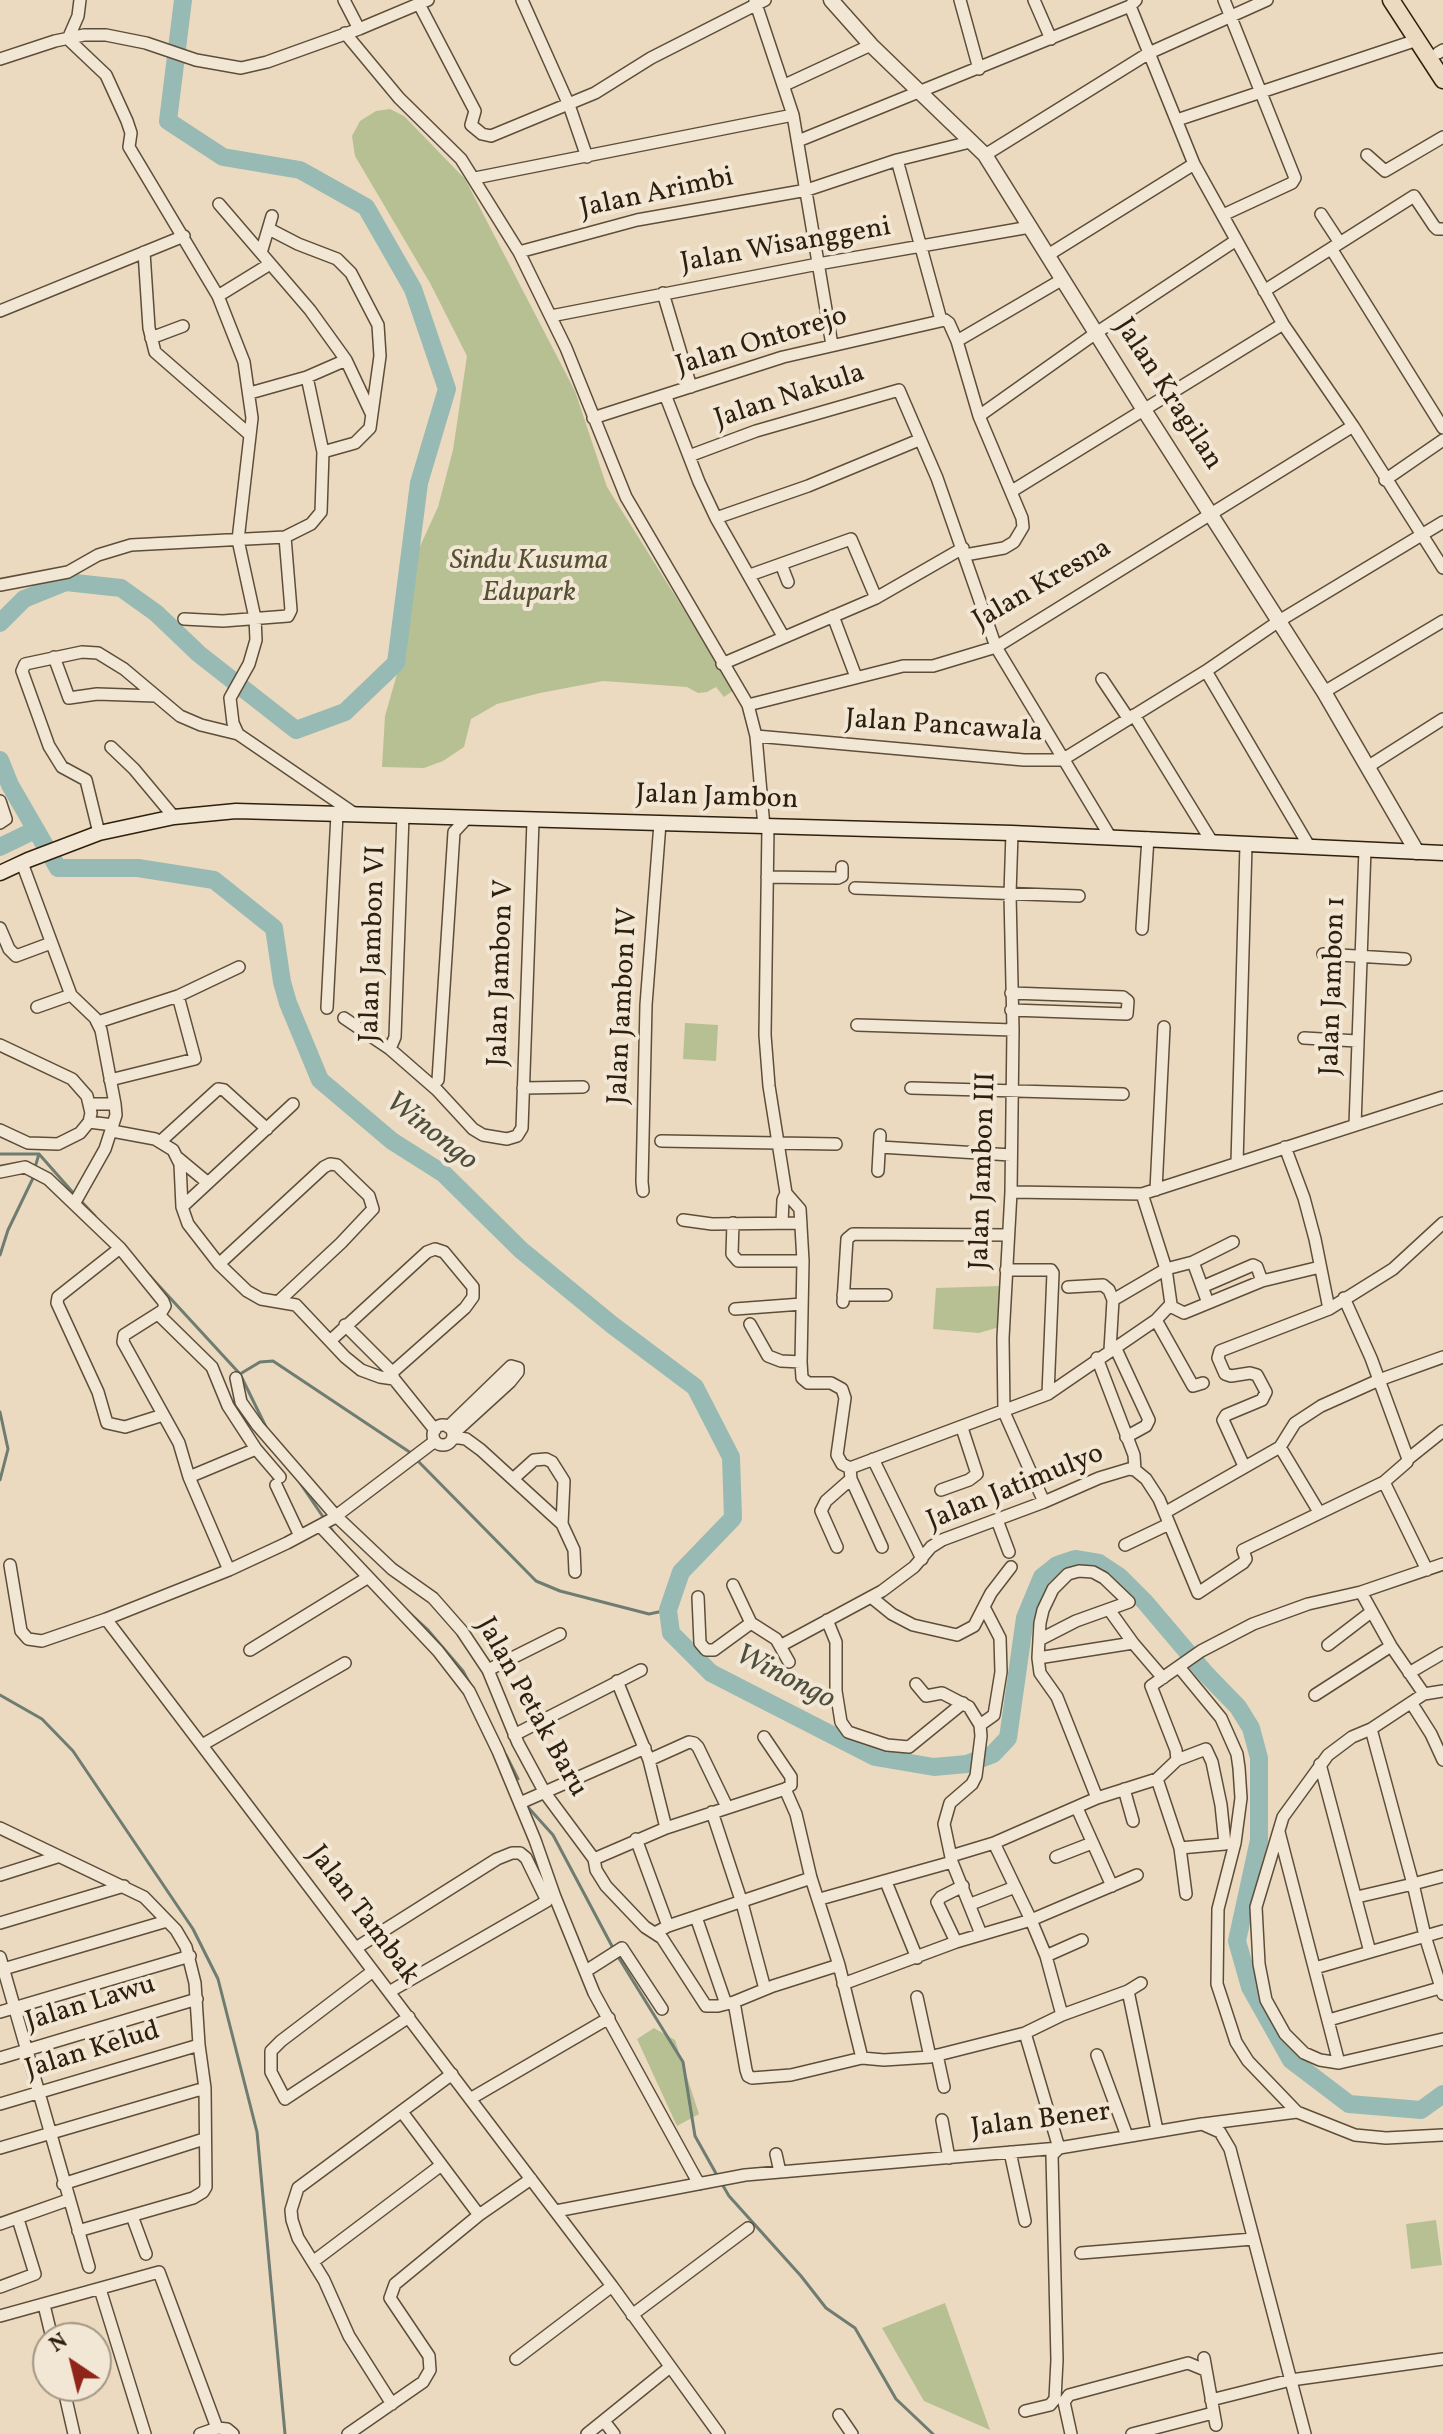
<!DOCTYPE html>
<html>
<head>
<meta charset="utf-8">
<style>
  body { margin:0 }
  #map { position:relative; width:1443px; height:2434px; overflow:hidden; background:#ebdabf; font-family:Vollkorn,serif }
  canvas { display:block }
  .north { position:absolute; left:32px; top:2322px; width:80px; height:80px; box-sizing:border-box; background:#f2e7d5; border:2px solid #a49785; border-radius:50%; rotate:325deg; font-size:22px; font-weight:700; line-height:32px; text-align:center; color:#2e200d }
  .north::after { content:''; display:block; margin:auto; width:28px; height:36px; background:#8f2418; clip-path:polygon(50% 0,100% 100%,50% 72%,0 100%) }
</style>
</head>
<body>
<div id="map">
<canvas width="1443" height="2434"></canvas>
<div class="north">N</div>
</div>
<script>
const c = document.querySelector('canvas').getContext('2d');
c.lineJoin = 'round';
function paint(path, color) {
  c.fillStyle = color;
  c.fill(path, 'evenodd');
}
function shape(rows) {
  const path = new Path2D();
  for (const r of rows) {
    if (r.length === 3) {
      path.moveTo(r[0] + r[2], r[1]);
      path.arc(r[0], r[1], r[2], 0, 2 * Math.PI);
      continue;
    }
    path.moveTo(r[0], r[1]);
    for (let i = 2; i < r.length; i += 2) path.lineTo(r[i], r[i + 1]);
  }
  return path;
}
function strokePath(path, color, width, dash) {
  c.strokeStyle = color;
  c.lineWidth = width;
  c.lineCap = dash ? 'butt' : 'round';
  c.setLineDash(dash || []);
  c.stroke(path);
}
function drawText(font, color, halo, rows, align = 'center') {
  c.font = font + ' Vollkorn,serif';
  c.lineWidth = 8;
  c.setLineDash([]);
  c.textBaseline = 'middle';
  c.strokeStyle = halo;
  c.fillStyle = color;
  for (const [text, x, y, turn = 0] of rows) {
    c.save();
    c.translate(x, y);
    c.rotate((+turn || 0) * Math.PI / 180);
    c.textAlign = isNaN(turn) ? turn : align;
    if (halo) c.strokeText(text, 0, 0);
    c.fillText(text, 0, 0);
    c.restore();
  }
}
paint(shape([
  [390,109,404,116,465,179,575,391,607,487,734,690,724,697,716,687,707,692,698,693,687,687,603,681,540,693,497,704,471,719,464,747,443,761,424,768,382,767,385,716,401,660,417,553,438,507,453,450,467,356,430,283,355,156,352,136,360,121,376,111],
  [685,1023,718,1025,716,1061,683,1059],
  [1001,1286,999,1327,979,1333,933,1329,936,1288],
  [654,2028,675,2040,699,2114,677,2126,637,2039],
  [1436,2220,1442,2265,1411,2269,1406,2224],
  [945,2303,990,2430,924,2401,882,2328]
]), '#b6c093');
strokePath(shape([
  [0,1154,39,1154],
  [39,1154,76,1196],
  [36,1164,39,1154],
  [81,1201,95,1216],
  [0,1255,8,1230,34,1176],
  [149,1275,240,1374,267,1429],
  [240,1374,260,1362,273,1361,411,1453],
  [0,1412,8,1449,0,1480],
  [416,1459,536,1581,560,1591,649,1614,668,1610],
  [296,1477,334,1533],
  [402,1606,427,1629,463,1671,470,1684],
  [0,1695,42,1719,73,1751,193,1929,218,1979,257,2132,285,2434],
  [506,1755,518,1779],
  [526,1805,553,1835,613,1948],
  [617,1955,683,2062,695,2136,718,2177],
  [722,2184,729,2196,801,2276,826,2308,855,2328,896,2399,933,2434]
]), '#6e7c71', 3);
strokePath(shape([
  [0,623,24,599,66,582,121,588,156,613,199,654,296,730,345,712,396,663,419,483,447,389,413,289,366,207,300,170,223,157,168,121,183,0],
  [0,760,10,785,58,868,138,868,214,880,274,928,282,982,288,1003,320,1080,392,1141,444,1174,521,1250,611,1324,695,1387,731,1457,733,1518,681,1572,668,1610,671,1633,711,1673,875,1757,934,1767,967,1764,993,1754,1008,1738,1025,1618,1042,1577,1057,1565,1075,1559,1099,1563,1120,1577,1145,1602,1206,1674,1238,1707,1251,1728,1259,1758,1259,1840,1237,1941,1250,1987,1291,2060,1349,2104,1421,2110,1443,2094],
  [0,847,35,830]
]), '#98bab4', 18);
const minor = shape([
  [344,0,359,29],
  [522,0,569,105,587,157],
  [960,0,979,69],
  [1034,0,1051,39],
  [755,1,793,115,832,345],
  [419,4,475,111,471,125,482,134,491,136,595,93,651,58,765,0],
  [1130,6,1194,164,1283,324],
  [345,33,399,98,461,159,519,252,566,348,626,497,748,705,756,736,764,827],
  [68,39,106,75,127,121,131,133,129,147,218,296,244,362,252,418,238,540,255,618,256,640,249,664,230,698,233,723,238,734,355,814],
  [68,39,78,16,80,0],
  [1438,53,1443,50],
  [0,59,55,41,84,35,106,35,146,43,196,60,241,68,267,62,359,29,428,0],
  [789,83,871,45],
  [1177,120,1417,40],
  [798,141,1130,6,1136,0],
  [985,155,1149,53,1267,0],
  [1367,155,1385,171,1443,137],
  [897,160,941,320],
  [475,178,793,115],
  [219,204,310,310,346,360,371,413],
  [1321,214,1340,243],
  [1223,215,1292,183,1295,178,1224,0],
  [269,229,298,244,337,259,351,273,378,325,380,356,370,428,355,443,323,452,307,377,346,360],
  [1332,250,1443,428],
  [144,252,149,328,155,352,249,434],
  [519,252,637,220,807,190,897,160,970,142],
  [261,253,272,216],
  [1048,255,1194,164],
  [1264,291,1414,196,1434,226,1437,229,1443,229],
  [663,293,691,387],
  [218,296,270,264],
  [0,311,184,236],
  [551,316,818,264,1030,227],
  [151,338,183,326],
  [957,341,1063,279],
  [250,393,307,377],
  [666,397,699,482,716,518,783,636],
  [979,416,1096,333,1235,241],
  [593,418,783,357,945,320,949,323,957,341,979,416,1022,518,1023,527,1014,542,1004,548,965,555],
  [689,456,756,431,899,390,937,478,996,647,1111,838],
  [1385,480,1443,440],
  [1012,491,1283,324,1353,426,1443,568],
  [716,518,808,486,919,440],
  [781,564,788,582],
  [750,575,851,539,876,598],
  [0,585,68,572,98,555,131,545,285,537,311,524,321,512,323,452],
  [833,616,856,677],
  [184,619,223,621,288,616,291,610,285,537],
  [54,657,69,698,97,694,156,696],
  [722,664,876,598,963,548],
  [1206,671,1309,846],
  [1102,679,1128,718],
  [1324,692,1443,621],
  [748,705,903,666,933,666,996,647,1353,426],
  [1134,715,1212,842],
  [756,736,1024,760,1062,760,1206,671,1279,621,1443,522],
  [111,747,134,769,174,817],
  [1369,766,1443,719],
  [0,801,6,819,0,823],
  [403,815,395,1037,390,1049,437,1090,473,1129,483,1135,507,1139,517,1136,522,1128,533,821],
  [768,827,765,1035,769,1086,786,1193,800,1209,803,1261,801,1362],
  [99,833,86,780,62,767,49,746,22,671,25,664,82,652,98,653,124,669,180,716,201,725,238,734],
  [1012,833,1010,894,1013,1030,1011,1192,1003,1338,1004,1412,1044,1502],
  [22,863,71,995,95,1018,101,1030,115,1104,116,1115,105,1149,74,1204],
  [767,877,838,878,842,876,842,867],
  [855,888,1079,896],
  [0,928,9,949,16,956,51,943],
  [1142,929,1148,838],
  [1323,954,1405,959],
  [37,1007,71,995],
  [327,1008,337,814],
  [1011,1010,1127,1014,1128,1001,1123,997,1011,993],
  [344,1018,390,1049],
  [98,1022,178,996,239,967],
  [857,1025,1013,1030],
  [1304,1038,1357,1041],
  [0,1045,72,1079,87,1096,91,1113,89,1122,80,1133,58,1144,28,1143,0,1130],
  [110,1080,195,1059,178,996],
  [438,1080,454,832,468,817],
  [523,1088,583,1087],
  [911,1088,1123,1094],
  [90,1104,115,1104],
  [89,1122,113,1125],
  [1355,1125,1365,849],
  [112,1131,155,1139,173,1150,180,1164,182,1207,188,1224,219,1264,247,1291,261,1299,296,1305,345,1357,361,1370,380,1377,394,1379],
  [161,1141,218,1089,224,1090,267,1129],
  [661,1141,836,1144],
  [880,1147,1011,1155],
  [1285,1147,1304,1198,1315,1239,1329,1309],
  [178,1158,208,1183],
  [1237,1163,1246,845],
  [878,1171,880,1135],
  [0,1172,25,1167,48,1179,120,1248,163,1301,165,1306,162,1311,124,1335,123,1342,179,1443,189,1477,229,1570],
  [1156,1190,1164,1027],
  [643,1191,642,1182,646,1005,660,823],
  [1011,1192,1142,1194,1443,1097],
  [182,1207,293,1104],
  [683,1220,712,1224,801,1223],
  [733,1223,732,1254,738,1261,803,1261],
  [782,1223,783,1200,786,1193],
  [120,1248,58,1297,57,1303,98,1392,107,1423,125,1427,163,1415],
  [1193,1262,1208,1303],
  [219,1264,324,1167,330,1164,337,1165,369,1196,373,1209,341,1243,280,1300],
  [1068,1287,1103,1285,1109,1290,1113,1300,1110,1350],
  [1202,1287,1253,1265,1257,1267,1262,1281],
  [843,1295,886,1295],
  [1113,1300,1166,1269,1193,1262,1233,1242],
  [843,1302,847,1239,853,1234,1008,1235],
  [1170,1306,1184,1313,1262,1281,1320,1267],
  [735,1309,802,1304],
  [158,1314,212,1367,228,1406,256,1449,280,1477],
  [1156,1320,1193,1386,1203,1383],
  [750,1324,768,1356,781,1361,801,1362,802,1378,808,1383,831,1383,842,1389,845,1398,837,1455,842,1464,850,1468,1048,1394,1053,1273,1051,1270,1006,1270],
  [345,1325,392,1372,394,1379,435,1430],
  [330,1341,427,1252,435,1249,444,1252,473,1287,473,1297,465,1308,386,1378],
  [1115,1347,1149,1420,1146,1426,1126,1437],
  [1097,1358,1134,1455,1135,1470],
  [236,1378,241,1402,258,1426,336,1516,392,1569,433,1598,462,1631,488,1670,518,1743,545,1793,594,1859,666,1828,785,1789],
  [1048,1394,1156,1320,1171,1304,1166,1269,1142,1194],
  [443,1435,10],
  [448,1427,511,1366,518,1368,518,1372,510,1382,453,1434],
  [453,1437,466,1439,481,1450,562,1524,574,1550,575,1572],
  [1280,1447,1319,1512],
  [873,1459,922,1559],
  [1408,1459,1443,1431],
  [1244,1466,1223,1420,1226,1415,1262,1400,1266,1392,1257,1375,1250,1373,1231,1376,1225,1374,1218,1358,1220,1351,1329,1309,1393,1269,1443,1223],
  [850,1468,851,1479,882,1547],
  [189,1477,256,1449],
  [513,1479,534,1460,546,1459,552,1462,564,1481,562,1524],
  [1384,1482,1427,1570],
  [276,1485,300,1536],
  [941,1490,969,1480,977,1474,962,1428],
  [1166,1512,1280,1447,1295,1423,1321,1406,1379,1380,1443,1357],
  [997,1520,1009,1552],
  [320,1526,438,1651,469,1691,498,1751,535,1840,555,1897,594,1993,699,2184],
  [1125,1545,1169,1524],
  [837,1547,821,1511,826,1501,851,1479],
  [10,1565,21,1631,28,1639,42,1641,106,1619,229,1570,287,1543,332,1519,435,1441],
  [733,1585,751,1623,776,1639,780,1646,882,1591,914,1567,931,1547,942,1540,1044,1502,1099,1478,1129,1469,1135,1470,1146,1479,1159,1499,1198,1593,1243,1563,1246,1559,1243,1550,1384,1482,1407,1462,1408,1459,1371,1358,1344,1298],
  [1361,1592,1391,1646,1424,1694],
  [698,1597,700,1643,706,1650,714,1650,751,1623],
  [871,1597,892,1614,913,1625,957,1635,974,1626,991,1593,1011,1567],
  [1110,1611,1133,1643],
  [106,1619,612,2286,719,2434],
  [827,1620,836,1642,836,1691,841,1722,848,1732,887,1745,909,1747,963,1703],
  [1039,1640,1076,1621,1129,1602,1104,1578,1093,1572,1079,1571,1068,1574,1053,1589,1043,1610,1040,1623,1039,1640,1038,1658,1133,1643,1163,1678],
  [1328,1645,1371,1612],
  [780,1646,789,1662],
  [250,1650,367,1578],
  [1179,1667,1221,1718,1237,1754,1239,1768,1241,1798,1235,1843,1218,1909,1217,1984,1236,2042,1248,2061,1297,2112],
  [488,1670,560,1634],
  [1409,1673,1443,1653],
  [617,1681,649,1760,666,1828],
  [916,1684,926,1696,942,1693,969,1707,980,1725,981,1736,976,1776,972,1784,950,1803,944,1824,952,1862,981,1934],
  [1443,1691,1424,1694,1371,1729,1352,1737,1328,1755,1283,1817,1256,1907,1259,1964,1266,2000,1285,2034,1304,2053,1320,2060,1339,2063,1443,2039],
  [1315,1695,1391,1646],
  [1412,1704,1431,1734,1443,1760],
  [980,1725,994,1715,1001,1672,1000,1638,985,1609],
  [514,1735,641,1670],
  [764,1737,791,1777,791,1785,785,1789],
  [202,1745,345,1663],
  [649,1760,689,1742,694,1743,698,1747,727,1807],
  [1177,1760,1206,1749,1212,1762,1221,1805,1225,1844,1180,1848],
  [1320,1764,1370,1952,1443,1931],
  [785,1789,796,1814,811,1878,839,1965,862,2058,884,2060,930,2057,1025,2033],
  [1124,1789,1133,1821],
  [1097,1798,1157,1779],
  [520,1803,645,1748],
  [1077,1808,1112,1886],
  [712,1812,742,1903,765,1989],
  [0,1828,144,1897,176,1930,186,1947,195,1983,199,2045,205,2088,206,2187,203,2192,193,2198,78,2231],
  [1279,1832,1339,2063],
  [636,1839,668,1926],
  [951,1856,994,1843,1097,1798,1057,1697,1040,1673,1038,1658],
  [1056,1857,1092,1843],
  [594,1859,596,1870,606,1886,645,1927,662,1938,706,2006,718,2006,734,2002,773,1986,839,1965],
  [0,1875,57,1857],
  [1443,1876,1413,1884,1425,1936,1443,1994],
  [886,1882,917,1958],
  [1186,1894,1180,1848,1157,1779,1177,1760,1176,1750,1151,1686,1201,1651,1253,1624,1308,1604,1361,1592,1443,1564],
  [1357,1897,1413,1884,1371,1729],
  [820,1899,952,1862],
  [971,1904,1015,1887],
  [696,1917,726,2004],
  [0,1923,124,1886],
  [655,1933,668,1926,811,1878],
  [956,1942,937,1902,941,1897,963,1886],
  [356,1948,497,1859,512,1853,520,1853,526,1858,547,1901,389,1992],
  [1046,1956,1082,1940],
  [0,1957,89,2267],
  [1315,1968,1370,1952],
  [0,1970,167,1921],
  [373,1971,281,2041,271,2051,271,2072,285,2099,409,2017],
  [586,1971,622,1948,662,2009],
  [843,1984,956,1942,1031,1920,994,1843],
  [1128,1991,1157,2130],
  [917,1997,930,2057],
  [734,2002,746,2070,748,2076,752,2078,791,2075,862,2058],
  [0,2012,190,1956],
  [1062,2015,1128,1991,1141,1983],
  [1329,2020,1443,1987],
  [937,2055,944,2087],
  [1097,2055,1127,2136],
  [0,2058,197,1999],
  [470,2099,609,2018],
  [0,2104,199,2045],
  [402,2112,479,2215],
  [942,2120,949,2158],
  [1203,2124,1297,2112,1355,2135,1386,2138,1443,2135],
  [0,2148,205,2088],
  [1010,2152,1025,2221],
  [776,2154,780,2172],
  [63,2184,204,2139],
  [556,2211,745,2175,1059,2148,1202,2124,1220,2132,1230,2149,1305,2434],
  [132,2216,146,2254],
  [0,2224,68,2200],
  [1081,2253,1253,2239],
  [314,2261,440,2166],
  [0,2287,35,2274,18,2219],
  [100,2289,145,2434],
  [44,2305,52,2338],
  [632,2315,748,2228],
  [0,2316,159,2272,217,2428],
  [1204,2358,1216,2425],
  [516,2359,612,2286],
  [63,2386,74,2434],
  [1211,2400,1291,2380,1443,2359],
  [392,2404,349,2336,324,2280,298,2238,292,2220,291,2210,298,2188,452,2074],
  [1025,2411,1050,2405,1055,2399,1057,2360,1052,2155,1059,2148,1025,2033,1062,2015,1046,1956,1031,1920,1137,1875],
  [839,2415,852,2434],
  [604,2421,614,2434],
  [200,2434,217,2428,227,2429,233,2434],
  [348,2434,423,2382,430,2370,429,2356,390,2298,395,2284,479,2215,531,2179],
  [587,2434,670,2367],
  [1071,2434,1064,2402,1069,2395,1188,2363,1205,2370],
  [1132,2434,1213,2413]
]);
const tertiary = shape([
  [831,0,871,45,985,155,1144,410,1324,692,1417,852]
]);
const secondary = shape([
  [0,873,28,860,99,833,174,817,236,811,1012,833,1443,853]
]);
const primary = shape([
  [1391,0,1443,80]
]);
strokePath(minor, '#5d4e3a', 14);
strokePath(tertiary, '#5d4e3a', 17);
strokePath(secondary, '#2e200d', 17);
strokePath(primary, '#2e200d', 19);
strokePath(minor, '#f2e7d5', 11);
strokePath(tertiary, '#f2e7d5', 14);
strokePath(secondary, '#f2e7d5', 14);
strokePath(primary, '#ebdabf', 16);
drawText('28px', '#2e200d', '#f2e7d5', [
  ["Jalan Arimbi",657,195,-12],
  ["Jalan Wisanggeni",786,247,-10],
  ["Jalan Ontorejo",762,343,-17],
  ["Jalan Kragilan",1167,395,57],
  ["Jalan Nakula",790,398,-18],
  ["Jalan Kresna",1043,586,-30],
  ["Jalan Pancawala",944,728,4],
  ["Jalan Jambon",717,799,2],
  ["Jalan Jambon VI",375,944,-88],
  ["Jalan Jambon V",503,973,-88],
  ["Jalan Jambon 1",1335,986,-88],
  ["Jalan Jambon IV",625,1006,-87],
  ["Jalan Jambon III",985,1171,-88],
  ["Jalan Jatimulyo",1016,1489,-22],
  ["Jalan Petak Baru",530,1708,61],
  ["Jalan Tambak",362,1916,53],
  ["Jalan Lawu",91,2005,-17],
  ["Jalan Kelud",93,2052,-17],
  ["Jalan Bener",1041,2122,-7]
]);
drawText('italic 28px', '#575035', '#f2e7d5', [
  ["Sindu Kusuma",529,563],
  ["Edupark",529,595]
]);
drawText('italic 30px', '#4e4e3f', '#f2e7d5', [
  ["Winongo",430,1133,38],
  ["Winongo",784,1679,27]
]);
</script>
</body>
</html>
